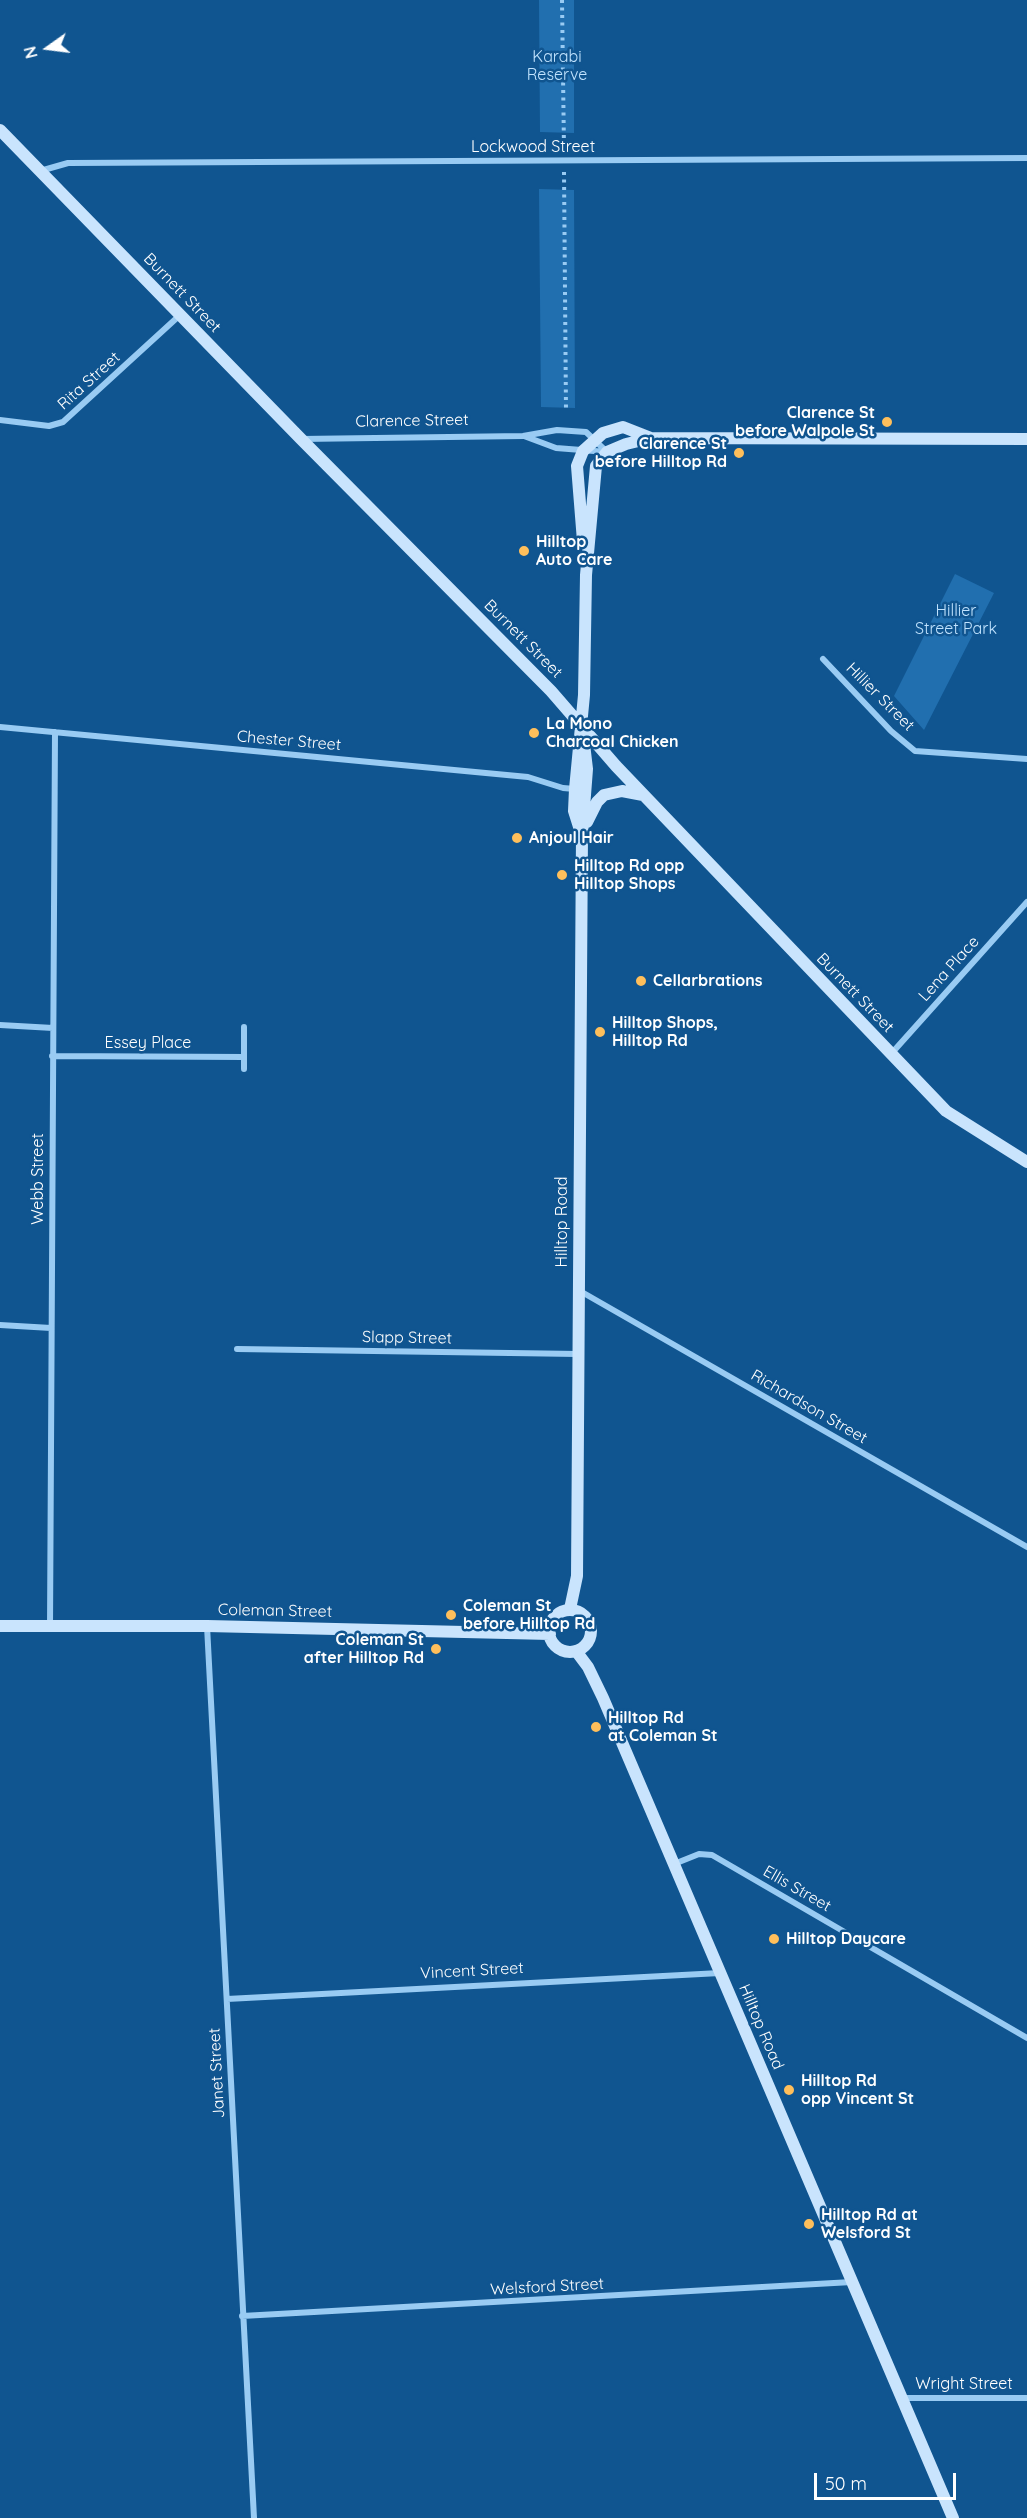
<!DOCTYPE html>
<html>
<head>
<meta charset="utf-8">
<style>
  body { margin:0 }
  #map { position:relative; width:1027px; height:2518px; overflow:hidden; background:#105590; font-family:Quicksand,sans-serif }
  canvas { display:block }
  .north { position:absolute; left:18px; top:18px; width:60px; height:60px; -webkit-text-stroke:4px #105590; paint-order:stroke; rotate:256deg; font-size:16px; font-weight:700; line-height:24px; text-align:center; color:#fff }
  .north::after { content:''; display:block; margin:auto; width:21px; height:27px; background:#fff; clip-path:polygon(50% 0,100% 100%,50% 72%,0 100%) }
  .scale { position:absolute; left:814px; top:2473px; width:142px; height:27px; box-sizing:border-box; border:3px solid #fff; border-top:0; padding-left:8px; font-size:18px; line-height:21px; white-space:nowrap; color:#fff; -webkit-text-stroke:4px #105590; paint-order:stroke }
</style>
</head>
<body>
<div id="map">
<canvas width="1027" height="2518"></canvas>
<div class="north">N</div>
<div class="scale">50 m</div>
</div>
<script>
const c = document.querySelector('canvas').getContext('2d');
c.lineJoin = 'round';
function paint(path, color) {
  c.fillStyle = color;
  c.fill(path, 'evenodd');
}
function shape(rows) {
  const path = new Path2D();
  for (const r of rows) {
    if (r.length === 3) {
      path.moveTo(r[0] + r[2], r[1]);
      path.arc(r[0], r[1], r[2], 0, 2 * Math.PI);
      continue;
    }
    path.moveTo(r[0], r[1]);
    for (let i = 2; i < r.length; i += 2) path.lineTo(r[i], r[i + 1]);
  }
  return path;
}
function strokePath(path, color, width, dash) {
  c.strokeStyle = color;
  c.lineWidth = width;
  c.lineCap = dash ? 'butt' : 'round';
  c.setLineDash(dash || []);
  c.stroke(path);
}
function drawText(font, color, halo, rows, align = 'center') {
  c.font = font + ' Quicksand,sans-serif';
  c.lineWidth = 5;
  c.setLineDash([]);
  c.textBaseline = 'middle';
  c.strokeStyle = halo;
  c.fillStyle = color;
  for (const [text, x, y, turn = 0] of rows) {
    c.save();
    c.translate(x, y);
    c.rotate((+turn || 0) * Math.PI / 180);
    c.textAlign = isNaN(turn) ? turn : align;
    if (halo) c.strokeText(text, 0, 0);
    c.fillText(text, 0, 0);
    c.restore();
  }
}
paint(shape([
  [539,0,574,0,574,133,540,132],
  [539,189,574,190,575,408,541,407],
  [955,574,994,593,924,730,894,696]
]), '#216faf');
strokePath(shape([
  [562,0,564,149],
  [564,172,566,411]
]), '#99cbf3', 4, [3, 4.5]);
strokePath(shape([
  [40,171,68,163,1027,158],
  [0,420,49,426,63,422,180,315],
  [524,436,556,448,607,452],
  [301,439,523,436,557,430,586,432,607,452],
  [823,659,891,731,915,751,1027,759],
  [0,727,528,777,563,788,575,789],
  [0,1025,53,1028],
  [244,1027,244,1069],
  [891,1054,1027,902],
  [52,1056,244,1057],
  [580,1291,1027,1547],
  [0,1325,51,1328],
  [237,1349,578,1354],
  [50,1626,55,732],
  [207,1626,254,2518],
  [674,1864,699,1854,712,1855,1027,2038],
  [227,1999,720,1973],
  [242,2316,852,2282],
  [902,2398,1027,2398]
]), '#99cbf3', 6);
strokePath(shape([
  [0,130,301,439,551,691,616,766,946,1111,1027,1162],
  [583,541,577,466,583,451,603,433,623,427,651,438],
  [587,822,597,802,604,795,622,791,643,795],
  [580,830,574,811,575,789,584,695,586,575,596,466,607,452,626,444,651,438,1027,439],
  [570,1609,577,1576,582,834,587,769,582,727],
  [570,1631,21],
  [0,1626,207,1626,550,1634],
  [576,1651,588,1667,603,1698,953,2518]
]), '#c9e4fd', 12);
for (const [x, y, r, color] of [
  [887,422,6,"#ffbf5b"],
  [739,453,6,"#ffbf5b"],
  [524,551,6,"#ffbf5b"],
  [534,733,6,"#ffbf5b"],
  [517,838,6,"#ffbf5b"],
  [562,875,6,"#ffbf5b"],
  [641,981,6,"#ffbf5b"],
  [600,1032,6,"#ffbf5b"],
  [451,1615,6,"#ffbf5b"],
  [436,1649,6,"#ffbf5b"],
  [596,1727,6,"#ffbf5b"],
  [774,1939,6,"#ffbf5b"],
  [789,2090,6,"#ffbf5b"],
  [809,2224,6,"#ffbf5b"]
]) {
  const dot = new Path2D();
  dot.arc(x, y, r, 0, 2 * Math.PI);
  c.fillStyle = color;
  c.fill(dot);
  strokePath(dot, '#105590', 2);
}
drawText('16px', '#c1e3fe', '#105590', [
  ["Karabi",557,57],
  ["Reserve",557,75],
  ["Hillier",956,611],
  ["Street Park",956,629]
]);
drawText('16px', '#fff', '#105590', [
  ["Lockwood Street",533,147],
  ["Burnett Street",182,293,46],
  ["Rita Street",89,381,-42],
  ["Clarence Street",412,421,-1],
  ["Burnett Street",523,639,45],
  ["Hillier Street",880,697,45],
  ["Chester Street",289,741,5],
  ["Lena Place",949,969,-48],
  ["Burnett Street",855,993,46],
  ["Essey Place",148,1043],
  ["Webb Street",38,1179,-90],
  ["Hilltop Road",562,1222,-90],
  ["Slapp Street",407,1338,1],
  ["Richardson Street",809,1407,30],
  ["Coleman Street",275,1611,1],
  ["Ellis Street",797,1889,30],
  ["Vincent Street",472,1971,-3],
  ["Hilltop Road",761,2027,67],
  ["Janet Street",217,2073,-93],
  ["Welsford Street",547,2287,-3],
  ["Wright Street",964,2384]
]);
drawText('bold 16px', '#fff', '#105590', [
  ["Clarence St",875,413,"right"],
  ["before Walpole St",875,431,"right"],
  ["Clarence St",727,444,"right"],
  ["before Hilltop Rd",727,462,"right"],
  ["Hilltop",536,542],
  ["Auto Care",536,560],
  ["La Mono",546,724],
  ["Charcoal Chicken",546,742],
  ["Anjoul Hair",529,838],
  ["Hilltop Rd opp",574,866],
  ["Hilltop Shops",574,884],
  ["Cellarbrations",653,981],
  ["Hilltop Shops,",612,1023],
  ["Hilltop Rd",612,1041],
  ["Coleman St",463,1606],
  ["before Hilltop Rd",463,1624],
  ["Coleman St",424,1640,"right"],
  ["after Hilltop Rd",424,1658,"right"],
  ["Hilltop Rd",608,1718],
  ["at Coleman St",608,1736],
  ["Hilltop Daycare",786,1939],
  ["Hilltop Rd",801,2081],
  ["opp Vincent St",801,2099],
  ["Hilltop Rd at",821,2215],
  ["Welsford St",821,2233]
], 'left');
</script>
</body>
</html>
